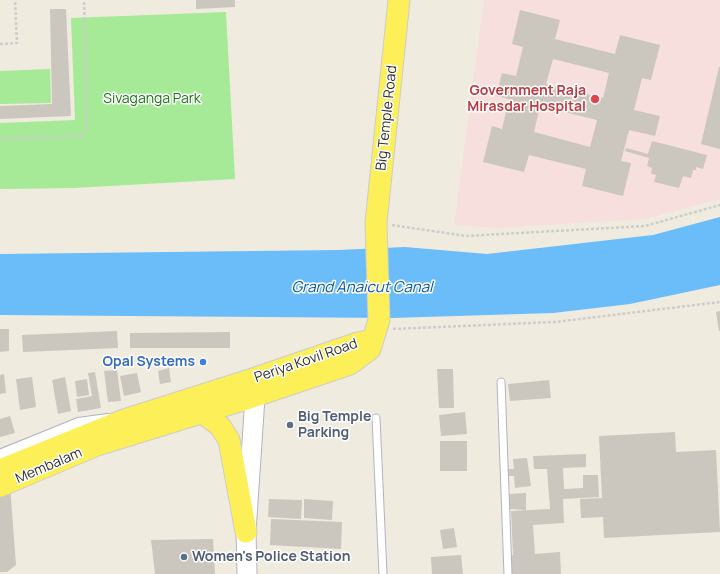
<!DOCTYPE html>
<html>
<head>
<meta charset="utf-8">
<style>
  body { margin:0 }
  canvas { display:block; background:#efebdf }
</style>
</head>
<body>
<canvas width="720" height="574"></canvas>
<script>
const c = document.querySelector('canvas').getContext('2d');
c.lineJoin = 'round';
function paint(path, color) {
  c.fillStyle = color;
  c.fill(path, 'evenodd');
}
function shape(rows) {
  const path = new Path2D();
  for (const r of rows) {
    path.moveTo(r[0], r[1]);
    for (let i = 2; i < r.length; i += 2) path.lineTo(r[i], r[i + 1]);
  }
  return path;
}
function strokePath(path, color, width, dash) {
  c.strokeStyle = color;
  c.lineWidth = width;
  c.lineCap = dash ? 'butt' : 'round';
  c.setLineDash(dash || []);
  c.stroke(path);
}
function drawText(font, color, halo, rows, align = 'center') {
  c.font = font + ' Manrope,sans-serif';
  c.lineWidth = 3;
  c.setLineDash([]);
  c.textBaseline = 'middle';
  c.strokeStyle = halo;
  c.fillStyle = color;
  for (const [text, x, y, turn = 0] of rows) {
    c.save();
    c.translate(x, y);
    c.rotate((+turn || 0) * Math.PI / 180);
    c.textAlign = isNaN(turn) ? turn : align;
    if (halo) c.strokeText(text, 0, 0);
    c.fillText(text, 0, 0);
    c.restore();
  }
}
paint(shape([
  [484,0,720,0,720,199,646,219,496,228,454,225]
]), '#f6dfdc');
paint(shape([
  [226,12,235,179,74,188,0,189,0,123,75,120,71,18],
  [50,69,51,103,0,104,0,71]
]), '#a6ea97');
paint(shape([
  [720,217,720,285,630,304,553,313,392,318,0,315,0,254,338,250,405,247,487,254,653,235]
]), '#6abdf9');
paint(shape([
  [196,0,235,0,235,7,196,9],
  [50,9,66,9,71,116,0,119,0,106,52,104],
  [520,10,560,20,555,39,615,54,620,35,660,45,651,80,642,78,634,110,660,116,655,136,629,130,621,161,631,163,623,196,582,186,586,169,529,155,524,172,483,162,492,126,502,129,509,99,496,96,502,73,516,76,523,47,512,44],
  [553,59,609,73,603,98,546,84],
  [540,106,597,120,590,147,534,132],
  [719,67,720,67,720,149,701,144],
  [652,141,707,155,703,169,696,167,696,170,693,170,691,178,683,176,679,188,654,182,656,175,651,174,652,168,647,166,649,158,625,151,626,148,648,154],
  [720,311,720,331,719,331,716,312],
  [0,329,9,329,9,351,0,352],
  [117,331,118,348,23,352,22,335],
  [230,332,230,348,130,348,130,333],
  [169,368,171,382,160,384,158,371],
  [437,369,453,369,454,408,439,408],
  [117,370,121,401,108,402,104,371],
  [95,372,101,408,78,412,76,399,92,396,88,373],
  [137,373,141,392,124,396,120,376],
  [4,374,6,393,0,394,0,375],
  [32,377,36,407,20,410,16,379],
  [65,377,71,411,58,414,52,380],
  [87,379,89,395,77,397,75,381],
  [549,380,551,398,510,401,508,384],
  [465,412,467,434,441,436,439,415],
  [10,416,15,433,0,437,0,419],
  [675,432,676,452,716,450,720,532,604,538,603,517,581,518,580,499,602,498,599,436],
  [440,441,467,441,467,471,440,471],
  [586,454,586,467,563,468,564,489,583,488,583,475,598,475,599,497,563,499,564,523,533,525,535,554,560,552,561,574,510,574,510,556,513,555,511,511,550,509,547,469,534,469,533,456],
  [527,458,531,486,515,488,514,476,508,476,507,469,514,469,513,459],
  [10,485,16,565,7,572,0,572,0,490],
  [526,493,526,510,510,509,509,494],
  [269,499,302,500,301,519,268,517],
  [304,499,333,501,332,520,304,518],
  [271,519,342,522,341,549,270,545],
  [454,528,457,547,443,549,440,530],
  [213,539,215,574,155,574,151,540],
  [461,555,463,574,432,574,431,557]
]), '#cbc7be');
const lane = shape([
  [501,382,508,574],
  [376,418,383,574]
]);
const street = shape([
  [0,457,79,425,108,421]
]);
const secondary = shape([
  [247,574,246,532,256,382]
]);
const primary = shape([
  [203,413,220,426,229,440,246,532],
  [0,470,124,420,256,378,358,343,373,340],
  [0,486,97,445,246,399,350,364,370,349,379,320,376,223,399,0]
]);
strokePath(lane, '#b2b3c1', 9);
strokePath(street, '#b2b3c1', 16);
strokePath(secondary, '#b2b3c1', 21);
strokePath(primary, '#cdcdcd', 23);
strokePath(shape([
  [0,44,17,43,15,0],
  [0,139,83,136,87,127,84,0],
  [392,225,466,236,645,226,720,205],
  [393,329,555,322,720,302]
]), '#cdcdcd', 2.5, [3, 2]);
strokePath(lane, '#fff', 7);
strokePath(street, '#fff', 14);
strokePath(secondary, '#fff', 19);
strokePath(primary, '#fcef57', 21);
for (const [x, y, r, color] of [
  [595,99,5,"#e0444e"],
  [203,362,4,"#3f7fe0"],
  [290,425,4,"#5c6f8a"],
  [184,557,4,"#5c6f8a"]
]) {
  const dot = new Path2D();
  dot.arc(x, y, r, 0, 2 * Math.PI);
  c.fillStyle = color;
  c.fill(dot);
  strokePath(dot, '#fff', 1.5);
}
drawText('bold 14px', '#be3a42', '#fff', [
  ["Government Raja",586,91],
  ["Mirasdar Hospital",586,107]
], 'right');
drawText('14px', '#1a7215', '#fff', [
  ["Sivaganga Park",152,99]
]);
drawText('14px', '#2d2d2d', '#fff', [
  ["Big Temple Road",387,118,-84],
  ["Periya Kovil Road",306,361,-19],
  ["Membalam",49,466,-23]
]);
drawText('bold 14px', '#366cbe', '#fff', [
  ["Opal Systems",195,362]
], 'right');
drawText('bold 14px', '#4e5e75', '#fff', [
  ["Big Temple",298,417],
  ["Parking",298,433],
  ["Women's Police Station",192,557]
], 'left');
drawText('italic 15px', '#0257ab', '#fff', [
  ["Grand Anaicut Canal",362,288]
]);
</script>
</body>
</html>
